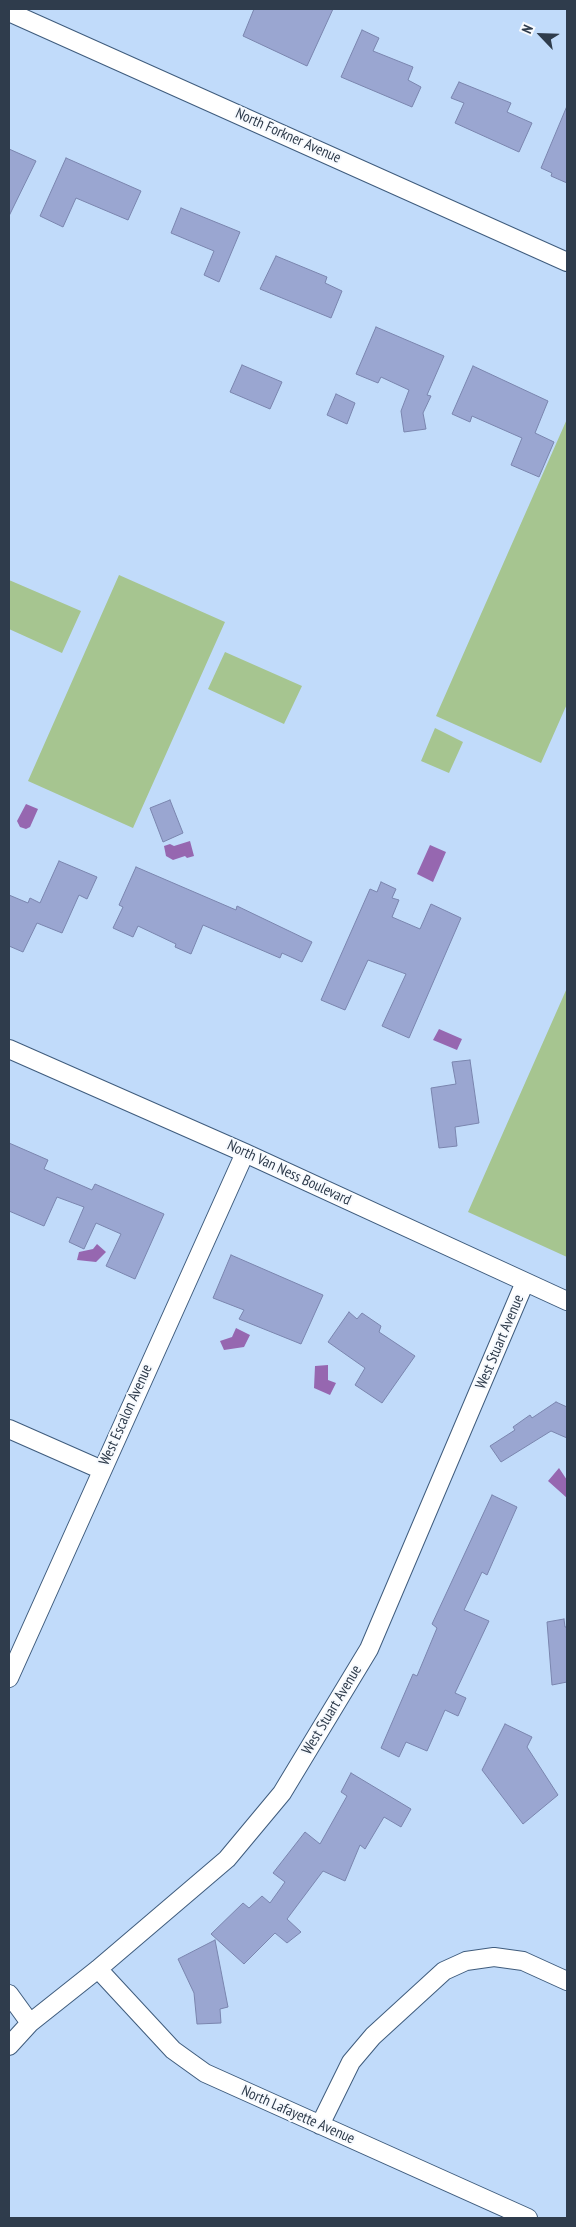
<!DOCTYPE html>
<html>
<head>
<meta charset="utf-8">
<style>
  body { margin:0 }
  #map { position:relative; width:576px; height:2227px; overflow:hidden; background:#c1dbfa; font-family:"PT Sans Narrow",sans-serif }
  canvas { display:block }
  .frame { position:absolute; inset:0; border:10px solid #2f3c4c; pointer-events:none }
  .north { position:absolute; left:516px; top:10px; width:50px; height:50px; -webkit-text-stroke:4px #f7fafe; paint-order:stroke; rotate:294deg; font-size:14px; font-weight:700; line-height:20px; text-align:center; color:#2f3c4c }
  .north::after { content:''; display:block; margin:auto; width:18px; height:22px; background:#2f3c4c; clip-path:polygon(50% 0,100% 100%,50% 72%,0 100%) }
</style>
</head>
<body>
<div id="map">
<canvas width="576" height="2227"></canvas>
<div class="frame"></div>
<div class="north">N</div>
</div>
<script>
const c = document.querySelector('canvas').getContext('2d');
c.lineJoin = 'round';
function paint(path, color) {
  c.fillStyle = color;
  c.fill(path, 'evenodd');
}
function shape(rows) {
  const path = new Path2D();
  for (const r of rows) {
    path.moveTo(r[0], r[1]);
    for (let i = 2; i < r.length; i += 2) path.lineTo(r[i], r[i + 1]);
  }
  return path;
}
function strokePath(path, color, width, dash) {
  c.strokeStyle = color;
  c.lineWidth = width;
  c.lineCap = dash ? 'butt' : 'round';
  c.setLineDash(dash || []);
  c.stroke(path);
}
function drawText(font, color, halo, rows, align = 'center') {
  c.font = font + ' "PT Sans Narrow",sans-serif';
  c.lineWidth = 4;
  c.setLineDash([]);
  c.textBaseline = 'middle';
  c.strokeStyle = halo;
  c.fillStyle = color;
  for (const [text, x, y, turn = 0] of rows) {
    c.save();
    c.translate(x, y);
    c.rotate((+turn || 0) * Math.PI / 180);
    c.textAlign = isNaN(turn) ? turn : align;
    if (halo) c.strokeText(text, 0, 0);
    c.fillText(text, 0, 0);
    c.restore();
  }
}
paint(shape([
  [567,419,567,704,541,763,436,716],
  [119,575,225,622,133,828,28,781],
  [9,580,81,611,62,653,9,629],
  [225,652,302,686,284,724,208,689],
  [435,728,463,742,449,773,421,761],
  [567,988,567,1257,468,1212]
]), '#a6c590');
paint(shape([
  [26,804,38,809,30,827,26,829,20,827,17,821],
  [190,841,194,856,187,858,185,856,173,860,166,856,164,846,170,844,174,846],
  [430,845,446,852,433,882,417,874],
  [439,1029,462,1039,457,1050,433,1040],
  [97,1244,106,1252,96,1262,77,1260,79,1252,93,1249],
  [236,1328,250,1335,244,1347,224,1350,220,1341,232,1337],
  [328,1365,328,1380,336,1383,330,1395,314,1388,315,1366],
  [559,1468,567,1480,567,1498,548,1481]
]), '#9667b0');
const building = shape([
  [254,9,333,9,307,66,243,36,254,9],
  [362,30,379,38,373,51,413,67,408,80,421,87,412,107,341,77,362,30],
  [459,82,511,103,507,112,532,123,519,152,455,123,464,103,451,98,459,82],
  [567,106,567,183,551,176,552,173,541,168,567,106],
  [9,149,36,161,9,216,9,149],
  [66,158,141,191,128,220,76,198,63,227,40,216,66,158],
  [181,208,240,232,219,282,204,275,214,251,171,233,181,208],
  [276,256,327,277,325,283,342,291,331,318,260,289,276,256],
  [376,327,444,356,427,395,431,396,423,413,426,429,404,432,401,411,409,390,381,377,378,383,356,374,376,327],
  [242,365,282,382,270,409,230,392,242,365],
  [473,366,548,401,535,433,554,442,539,477,511,465,522,438,472,416,470,422,452,414,473,366],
  [336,394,355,403,347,424,327,415,336,394],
  [170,800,183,833,163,842,150,808,170,800],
  [59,861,97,877,87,899,79,895,62,933,37,923,23,952,9,946,9,895,28,903,30,898,40,903,59,861],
  [136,867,236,910,237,906,312,942,302,962,282,953,280,958,203,925,191,954,175,947,176,944,138,926,133,937,113,928,123,907,119,905,136,867],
  [381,882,396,889,392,898,399,900,392,917,420,929,431,904,461,918,409,1038,382,1026,406,974,368,960,345,1010,321,1000,370,889,377,892,381,882],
  [470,1060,479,1123,455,1127,457,1146,439,1148,431,1088,456,1084,452,1062,470,1060],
  [9,1143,48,1160,44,1169,92,1190,95,1184,164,1214,135,1279,106,1266,121,1234,96,1223,84,1249,69,1242,84,1207,57,1197,44,1226,9,1211,9,1143],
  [231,1255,323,1295,301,1344,239,1319,244,1310,213,1298,231,1255],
  [349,1312,357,1319,362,1313,381,1326,379,1332,415,1356,382,1403,355,1385,365,1368,328,1342,349,1312],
  [556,1402,567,1407,567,1438,551,1431,501,1462,490,1446,515,1430,513,1427,530,1415,532,1418,556,1402],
  [492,1495,517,1507,487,1575,482,1572,464,1610,489,1621,455,1693,466,1698,458,1716,445,1710,427,1751,406,1742,399,1757,381,1748,413,1674,417,1676,437,1628,432,1624,492,1495],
  [564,1619,565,1627,567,1627,567,1682,552,1685,547,1622,564,1619],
  [505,1724,532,1737,527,1747,558,1795,523,1824,482,1770,505,1724],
  [351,1773,411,1809,401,1827,384,1817,365,1849,360,1845,345,1881,323,1871,287,1919,301,1932,287,1943,275,1933,244,1964,211,1934,243,1903,249,1908,262,1896,270,1903,285,1882,273,1873,305,1832,320,1844,347,1796,341,1792,351,1773],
  [215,1940,228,2007,220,2009,221,2023,197,2024,194,1993,178,1959,215,1940]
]);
paint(building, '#9aa6d1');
strokePath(building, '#7a85ae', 1);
const minor = shape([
  [9,12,567,262],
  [9,1049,245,1153,567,1301],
  [9,1429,102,1470],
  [9,1678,245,1153],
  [98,1969,173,2050,205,2073,528,2218],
  [9,1994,30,2023],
  [9,2046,30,2023,98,1969,227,1859,282,1793,369,1649,525,1282],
  [320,2125,351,2062,373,2036,444,1971,466,1961,494,1957,523,1961,567,1981]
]);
strokePath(minor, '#3f5c7d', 20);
strokePath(minor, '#fff', 18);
drawText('15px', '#2f3c4c', '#f7fafe', [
  ["North Forkner Avenue",288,136,24],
  ["North Van Ness Boulevard",289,1173,25],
  ["West Stuart Avenue",500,1342,-67],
  ["West Escalon Avenue",126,1415,-66],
  ["West Stuart Avenue",332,1710,-59],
  ["North Lafayette Avenue",298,2115,24]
]);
</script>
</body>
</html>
